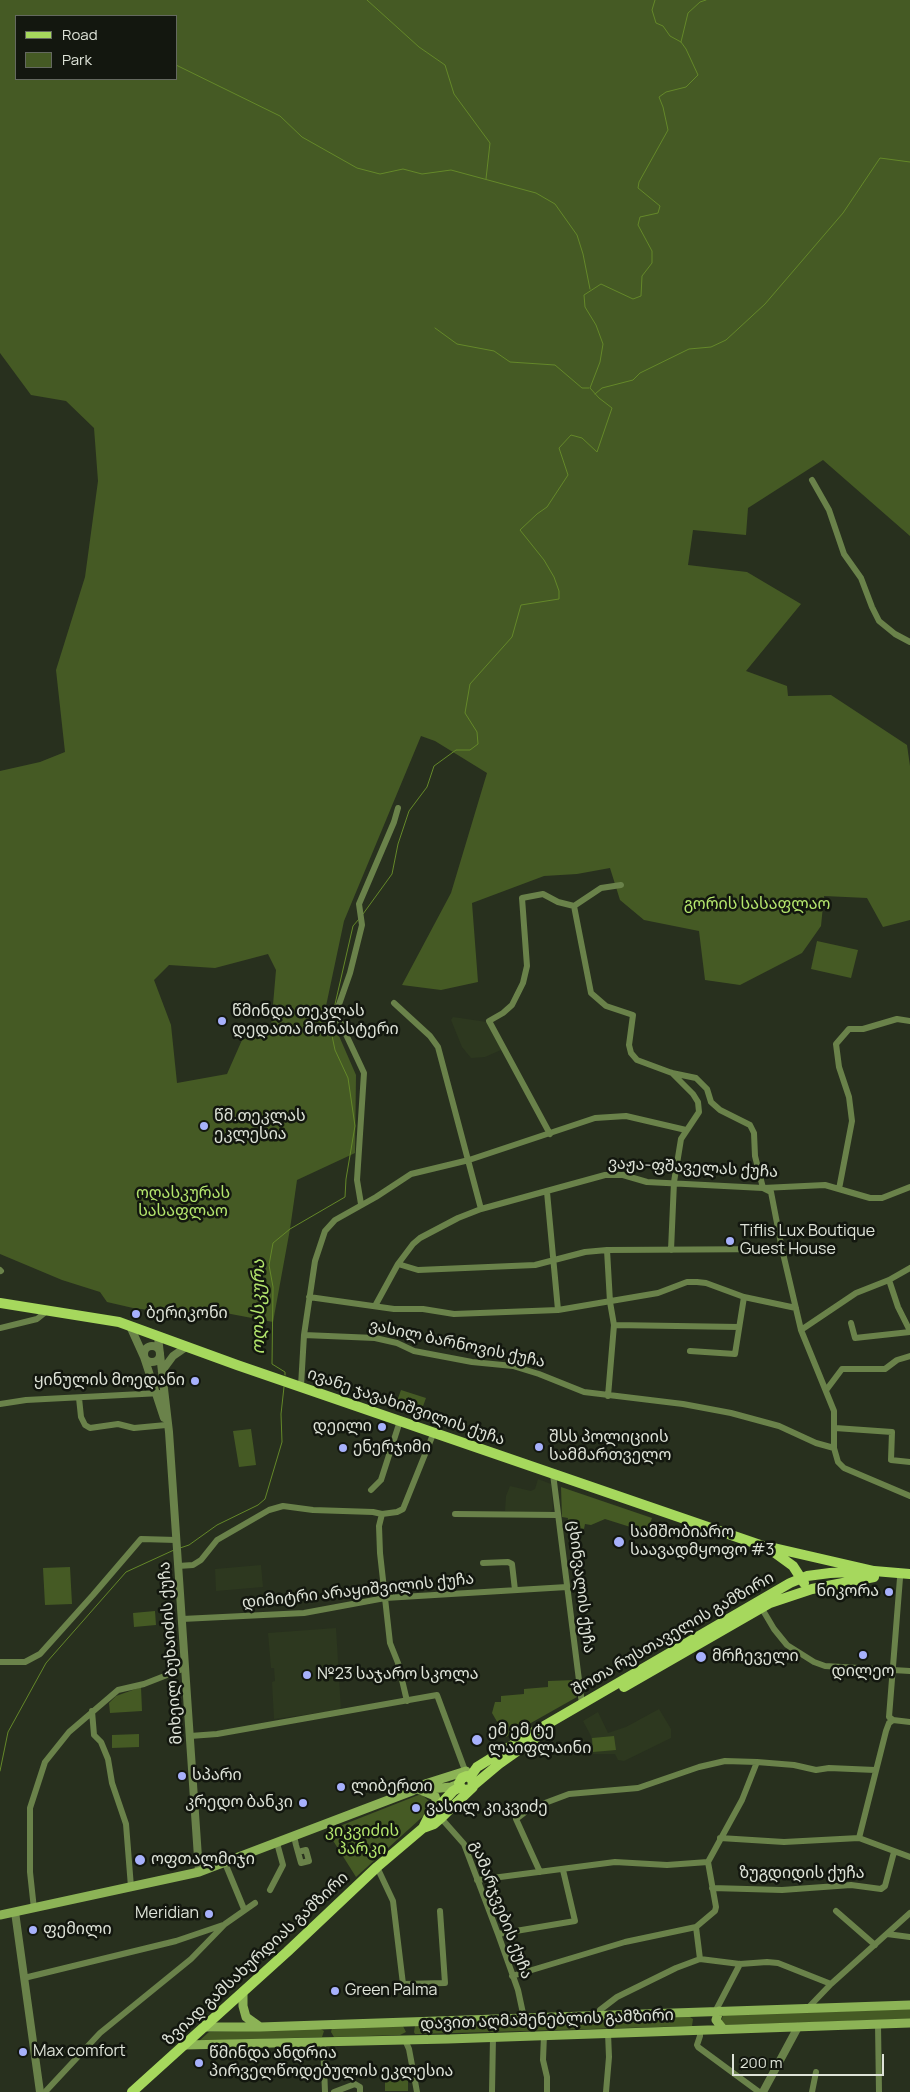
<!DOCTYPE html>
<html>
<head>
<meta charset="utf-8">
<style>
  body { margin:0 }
  #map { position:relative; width:910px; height:2092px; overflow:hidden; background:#28301e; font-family:Manrope,sans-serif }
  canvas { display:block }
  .legend { position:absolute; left:15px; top:15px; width:162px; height:65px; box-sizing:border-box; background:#13170f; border:1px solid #64695f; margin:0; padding:6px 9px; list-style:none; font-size:15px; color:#dee3d8 }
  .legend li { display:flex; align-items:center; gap:10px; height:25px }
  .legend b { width:25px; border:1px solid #64695f }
  .scale { position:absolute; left:732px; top:2054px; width:152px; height:22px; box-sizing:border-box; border:2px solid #dee3d8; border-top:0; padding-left:6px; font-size:15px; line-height:18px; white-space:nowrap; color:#dee3d8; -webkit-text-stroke:4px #13170f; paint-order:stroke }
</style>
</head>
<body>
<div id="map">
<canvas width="910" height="2092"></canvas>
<ul class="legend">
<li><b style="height:6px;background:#a6d85d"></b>Road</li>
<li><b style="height:14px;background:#455a24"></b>Park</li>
</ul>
<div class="scale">200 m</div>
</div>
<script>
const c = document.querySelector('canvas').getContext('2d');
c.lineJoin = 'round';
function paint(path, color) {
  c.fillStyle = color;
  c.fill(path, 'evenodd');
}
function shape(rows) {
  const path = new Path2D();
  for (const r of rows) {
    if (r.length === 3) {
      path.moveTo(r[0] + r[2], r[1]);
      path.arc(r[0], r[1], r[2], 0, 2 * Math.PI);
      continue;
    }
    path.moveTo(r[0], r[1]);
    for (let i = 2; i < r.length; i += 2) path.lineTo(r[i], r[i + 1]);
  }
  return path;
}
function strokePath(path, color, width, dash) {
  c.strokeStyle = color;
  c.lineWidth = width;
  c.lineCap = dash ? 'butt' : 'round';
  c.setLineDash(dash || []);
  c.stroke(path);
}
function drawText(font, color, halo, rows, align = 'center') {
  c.font = font + ' Manrope,"Noto Sans Georgian",sans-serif';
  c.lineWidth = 5;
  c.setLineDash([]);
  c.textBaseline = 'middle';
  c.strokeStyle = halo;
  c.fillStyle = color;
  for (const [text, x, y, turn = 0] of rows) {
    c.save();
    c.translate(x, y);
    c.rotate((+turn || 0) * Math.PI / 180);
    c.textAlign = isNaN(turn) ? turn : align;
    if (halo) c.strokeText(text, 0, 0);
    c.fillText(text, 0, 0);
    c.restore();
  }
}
paint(shape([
  [453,1017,487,1022,501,1046,501,1050,485,1057,471,1058,462,1047,451,1020],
  [538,1479,551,1484,553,1509,550,1512,531,1515,505,1511,506,1496,510,1486,531,1491,535,1489],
  [261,1565,263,1587,216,1591,215,1569],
  [336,1628,341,1710,274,1719,272,1682,275,1681,274,1668,271,1668,268,1633],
  [659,1709,671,1729,671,1738,624,1761,618,1760,615,1754,593,1754,591,1736,583,1721,598,1712,608,1733,626,1727]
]), '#2d381f');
paint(shape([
  [0,0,910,0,910,536,823,460,748,508,746,535,693,530,688,565,747,572,801,604,746,671,787,686,788,696,831,695,907,745,910,766,910,920,883,927,867,898,824,896,821,926,802,953,740,985,705,980,699,931,644,920,620,900,610,868,577,874,544,876,472,903,478,982,441,990,402,985,451,893,487,773,435,741,421,736,344,921,326,1006,356,1075,355,1153,297,1180,290,1229,273,1322,215,1311,172,1313,133,1308,107,1302,100,1292,62,1280,0,1254,0,771,40,762,65,752,56,670,85,577,98,481,94,428,66,401,31,395,0,353],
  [16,16,176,16,176,79,16,79],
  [268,954,276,970,271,1028,242,1040,227,1074,177,1083,171,1025,154,980,169,965,215,968],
  [817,941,858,950,851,978,811,969],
  [401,1390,426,1398,422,1409,397,1401],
  [251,1429,256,1465,239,1467,233,1431],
  [561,1487,652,1518,648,1529,643,1531,605,1519,591,1525,585,1524,584,1529,567,1524,568,1518,562,1517],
  [70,1567,72,1604,45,1605,43,1568],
  [155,1611,156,1625,134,1627,133,1613],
  [575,1680,577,1697,506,1737,492,1713,495,1702,501,1702,501,1696,524,1694,524,1689,548,1687,548,1681],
  [141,1687,142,1711,110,1713,109,1703,116,1696],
  [139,1734,139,1747,112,1748,112,1735],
  [614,1736,616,1750,593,1752,592,1738],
  [421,1794,429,1801,430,1810,356,1877,327,1831],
  [910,2009,910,2019,723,2025,721,2022,723,2015],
  [690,2017,693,2019,692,2026,422,2034,415,2034,414,2032,415,2026],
  [403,2026,406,2032,400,2035,334,2037,331,2032,332,2028],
  [319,2028,324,2031,322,2037,199,2041,209,2032],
  [408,2076,408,2091,385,2091,385,2077]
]), '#455a24');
strokePath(shape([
  [367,0,419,47,445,65,454,94,490,143,486,179],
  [681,42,688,13,700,2,706,0],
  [176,65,280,116,302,137,357,168,380,174,403,169,422,174,451,170,536,193,555,204,577,235,583,254,590,289],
  [435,328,457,344,494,351,510,362,555,365,582,388,589,388],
  [595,394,602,388,633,380,640,373,689,349,711,347,726,340,765,304,843,213,880,158,910,162],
  [363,914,392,874,398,844,409,811,427,787,434,766,456,750,470,750,478,744,477,732,465,713,470,684,512,637,521,605,559,599,559,591,554,577,544,560,520,530,537,514,547,507,568,475,559,448,571,435,582,438,597,452,612,408,599,398,590,388,600,362,603,344,596,325,585,307,584,295,601,284,633,299,641,296,642,276,652,263,652,251,638,225,640,217,658,213,660,206,638,188,639,182,668,130,663,107,659,97,666,92,686,87,698,75,686,49,681,42,670,36,663,26,656,23,652,10,655,0],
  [285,1375,285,1372,272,1364,273,1287,269,1265,273,1243,290,1229,345,1197,346,1179,355,1126,348,1078,335,1050,330,1026,353,926,359,919],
  [180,1548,189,1545,217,1525,258,1505,265,1499,282,1442,281,1414,284,1387],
  [0,1771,8,1732,46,1663,126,1572,174,1550]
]), '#648829', 1);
strokePath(shape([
  [812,480,829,510,844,554,861,578,872,607,879,621,895,634,910,642],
  [574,906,591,993,606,1006,633,1015,629,1045,631,1053,637,1060,672,1073,696,1078,707,1089,711,1102,720,1110,750,1125,754,1133,755,1156,763,1188,771,1192,782,1249,801,1330,834,1411,834,1448,838,1462,844,1468,910,1496],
  [574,906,601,888,621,885],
  [394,1003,430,1036,438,1047,481,1209],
  [550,1134,489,1021,503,1013,512,1005,523,983,527,966,522,898,543,894,558,902,574,906],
  [839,1189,852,1121,849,1097,839,1067,836,1044,849,1029,863,1029,897,1019,910,1021],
  [547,1192,558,1310],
  [361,1204,357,1180,364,1073,336,1013,350,973,362,925,359,904,394,822,398,808],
  [607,1250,610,1302,614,1325,608,1396],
  [671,1250,674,1182,681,1139,699,1112,698,1102,693,1094,672,1073],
  [398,1264,418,1270,535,1265,585,1252,607,1250,782,1249],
  [0,1270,1,1271],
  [889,1280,898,1307,910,1331],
  [309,1297,394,1309,423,1309,454,1314,558,1310,658,1293,687,1282,697,1282,706,1283,744,1297,796,1308],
  [375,1306,398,1264,413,1244,420,1238,458,1218,481,1209,605,1175,623,1175,647,1182,763,1188,825,1185,870,1198,882,1198,910,1187],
  [851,1323,855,1338,910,1332],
  [614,1325,739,1327],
  [0,1328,37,1319,47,1311],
  [801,1330,856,1293,889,1280,910,1268],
  [304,1335,375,1338,397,1343,414,1351,472,1362,513,1366,539,1374,584,1392,683,1404,731,1413,779,1426,816,1443,834,1448],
  [690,1351,735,1354,744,1297],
  [301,1386,304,1335,315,1261,325,1231,335,1220,376,1197,411,1174,469,1160,595,1118,626,1116,686,1130],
  [827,1389,842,1369,885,1369,897,1360,910,1356],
  [79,1398,81,1417,85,1425,90,1428,118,1424,134,1428,166,1425],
  [0,1404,26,1400,161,1393],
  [835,1428,892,1432,891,1460,910,1462],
  [553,1474,582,1704],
  [371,1490,381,1480,400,1421],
  [455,1514,558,1515],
  [483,1563,508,1562,512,1564,515,1590],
  [178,1566,193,1565,201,1560,217,1540,269,1510,283,1506,313,1510,373,1512,382,1514],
  [761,1607,774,1629,787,1645,814,1662,825,1666,910,1671],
  [182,1619,304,1613,385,1598,567,1587],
  [0,1662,25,1662,40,1654,93,1595,141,1539,176,1540],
  [407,1701,398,1663,390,1643,380,1553,379,1526,382,1514,397,1512,403,1509,434,1432],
  [92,1711,94,1735,101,1742,108,1759,112,1783,126,1824,131,1887],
  [893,1720,889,1717,900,1578],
  [893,1720,910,1722],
  [190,1736,217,1734,437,1695,466,1773],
  [441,1818,464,1844,498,1934,518,1990,524,2018],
  [294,1836,296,1845,301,1863,309,1861,306,1850,298,1852],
  [720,1838,784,1842,859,1838,910,1857],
  [859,1838,886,1731,889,1723,893,1720],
  [225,1863,244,1909],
  [377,1867,393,1901,403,1984,445,1983,440,1911],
  [540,1872,516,1819,529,1809,569,1794,638,1788,699,1767,725,1761,757,1762,794,1765,816,1770,829,1768,875,1770],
  [477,1880,615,1862,667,1865,708,1862],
  [712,1888,782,1890,851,1885,881,1889,885,1886,894,1852],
  [270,1890,283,1865,277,1843],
  [34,1909,30,1872,30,1808,45,1762,69,1732,118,1690,144,1684,185,1668],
  [836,1911,875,1945],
  [696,1927,700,1959],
  [498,1934,575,1921,563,1870],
  [887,1934,910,1937],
  [512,1976,625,1942,696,1927,715,1911,716,1907,708,1862,742,1800,757,1762],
  [24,1978,176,1941,223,1925],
  [807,2009,831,1984,910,1913],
  [715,2012,740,1964],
  [600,2015,600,2010,617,1997,676,1968,700,1959,740,1964,767,1962,778,1963,831,1984],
  [878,2024,879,2092],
  [700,2030,700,2036,697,2045,698,2047,759,2092],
  [544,2035,543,2060,547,2077,547,2092],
  [405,2040,409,2049,417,2092],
  [323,2042,325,2092],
  [45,2092,100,2033,191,1959,225,1924,255,1903],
  [334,2092,355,2084,360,2087,360,2092],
  [492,2092,493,2037],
  [606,2092,609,2057,608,2033],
  [812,2092,816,2072]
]), '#6a824a', 6);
strokePath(shape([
  [130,1326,144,1357,164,1418],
  [158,1337,169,1432,199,1872],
  [152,1354,8],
  [162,1371,173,1356,186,1347],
  [15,1912,40,2092],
  [763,2092,798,2027]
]), '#6a824a', 8);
strokePath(shape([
  [420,1790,451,1787,459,1784],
  [423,1791,435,1796,438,1807],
  [0,1915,199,1872,412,1791,425,1784,466,1771],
  [243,1992,243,2006,246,2017,260,2027],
  [719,2011,716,2020,723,2029],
  [204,2027,260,2027,910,2005],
  [185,2045,448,2039,910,2023]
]), '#8cb356', 9);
strokePath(shape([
  [0,1303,119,1322,237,1365,766,1547,774,1548,874,1571],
  [771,1550,793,1566,804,1583],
  [624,1687,770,1603,812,1589,874,1577],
  [470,1777,477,1767,532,1733,790,1583,807,1576,830,1573,874,1571,910,1574],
  [474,1785,499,1764,540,1735],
  [423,1828,428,1818,453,1791,460,1787],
  [132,2092,287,1952,377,1867,423,1828,434,1824,441,1818,448,1811,471,1789,473,1787,472,1779,467,1776,462,1778,459,1783,461,1788,465,1790,471,1789]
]), '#a6d85d', 10);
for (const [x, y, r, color] of [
  [222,1021,5,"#a7b1fc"],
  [204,1126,5,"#a7b1fc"],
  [730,1241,5,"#a7b1fc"],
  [136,1314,5,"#a7b1fc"],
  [195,1381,5,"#a7b1fc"],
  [382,1427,5,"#a7b1fc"],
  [539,1447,5,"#a7b1fc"],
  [343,1448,5,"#a7b1fc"],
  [619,1542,6,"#a7b1fc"],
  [889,1592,5,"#a7b1fc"],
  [863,1655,5,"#a7b1fc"],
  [701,1657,6,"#a7b1fc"],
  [307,1675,5,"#a7b1fc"],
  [477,1740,6,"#a7b1fc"],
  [182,1776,5,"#a7b1fc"],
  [341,1787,5,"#a7b1fc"],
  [303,1803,5,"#a7b1fc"],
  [416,1808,5,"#a7b1fc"],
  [140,1860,6,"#a7b1fc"],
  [209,1914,5,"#a7b1fc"],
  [33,1930,5,"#a7b1fc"],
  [335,1991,5,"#a7b1fc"],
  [23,2052,5,"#a7b1fc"],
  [199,2063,5,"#a7b1fc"]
]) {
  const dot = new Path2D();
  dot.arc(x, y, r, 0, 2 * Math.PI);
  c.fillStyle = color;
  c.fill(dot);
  strokePath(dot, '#13170f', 2);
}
drawText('16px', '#b4e66d', '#13170f', [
  ["გორის სასაფლაო",757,905],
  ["ოღასკურას",183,1194],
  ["სასაფლაო",183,1212],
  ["კიკვიძის",362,1832],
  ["პარკი",362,1850]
]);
drawText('16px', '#dee3d8', '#13170f', [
  ["წმინდა თეკლას",232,1012],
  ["დედათა მონასტერი",232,1030],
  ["წმ.თეკლას",214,1117],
  ["ეკლესია",214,1135],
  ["Tiflis Lux Boutique",740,1232],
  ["Guest House",740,1250],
  ["ბერიკონი",146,1314],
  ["ყინულის მოედანი",185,1381,"right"],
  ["დეილი",372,1427,"right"],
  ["შსს პოლიციის",549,1438],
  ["სამმართველო",549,1456],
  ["ენერჯიმი",353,1448],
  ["სამშობიარო",630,1533],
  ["საავადმყოფო #3",630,1551],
  ["ნიკორა",879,1592,"right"],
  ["მრჩეველი",712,1657],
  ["დილეო",863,1672,"center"],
  ["№23 საჯარო სკოლა",317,1675],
  ["ემ ემ ტე",488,1731],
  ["ლაიფლაინი",488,1749],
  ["სპარი",192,1776],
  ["ლიბერთი",351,1787],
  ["კრედო ბანკი",293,1803,"right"],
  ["ვასილ კიკვიძე",426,1808],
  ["ოფთალმიჯი",151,1860],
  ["Meridian",199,1914,"right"],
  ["ფემილი",43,1930],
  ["Green Palma",345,1991],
  ["Max comfort",33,2052],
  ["წმინდა ანდრია",209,2054],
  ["პირველწოდებულის ეკლესია",209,2072]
], 'left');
drawText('16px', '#dee3d8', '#13170f', [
  ["ვაჟა-ფშაველას ქუჩა",693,1168,3],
  ["ვასილ ბარნოვის ქუჩა",457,1344,12],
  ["ივანე ჯავახიშვილის ქუჩა",406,1407,19],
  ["ცხინვალის ქუჩა",581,1587,83],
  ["დიმიტრი არაყიშვილის ქუჩა",358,1591,-6],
  ["შოთა რუსთაველის გამზირი",673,1634,-30],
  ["მიხეილ ბუხაიძის ქუჩა",171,1653,-94],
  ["ზუგდიდის ქუჩა",802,1874],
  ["გამარჯვების ქუჩა",501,1910,69],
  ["ზვიად გამსახურდიას გამზირი",256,1959,-43],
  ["დავით აღმაშენებლის გამზირი",547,2020,-2]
]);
drawText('italic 18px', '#b3e56c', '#13170f', [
  ["ოღასკურა",259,1307,-90]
]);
</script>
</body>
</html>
